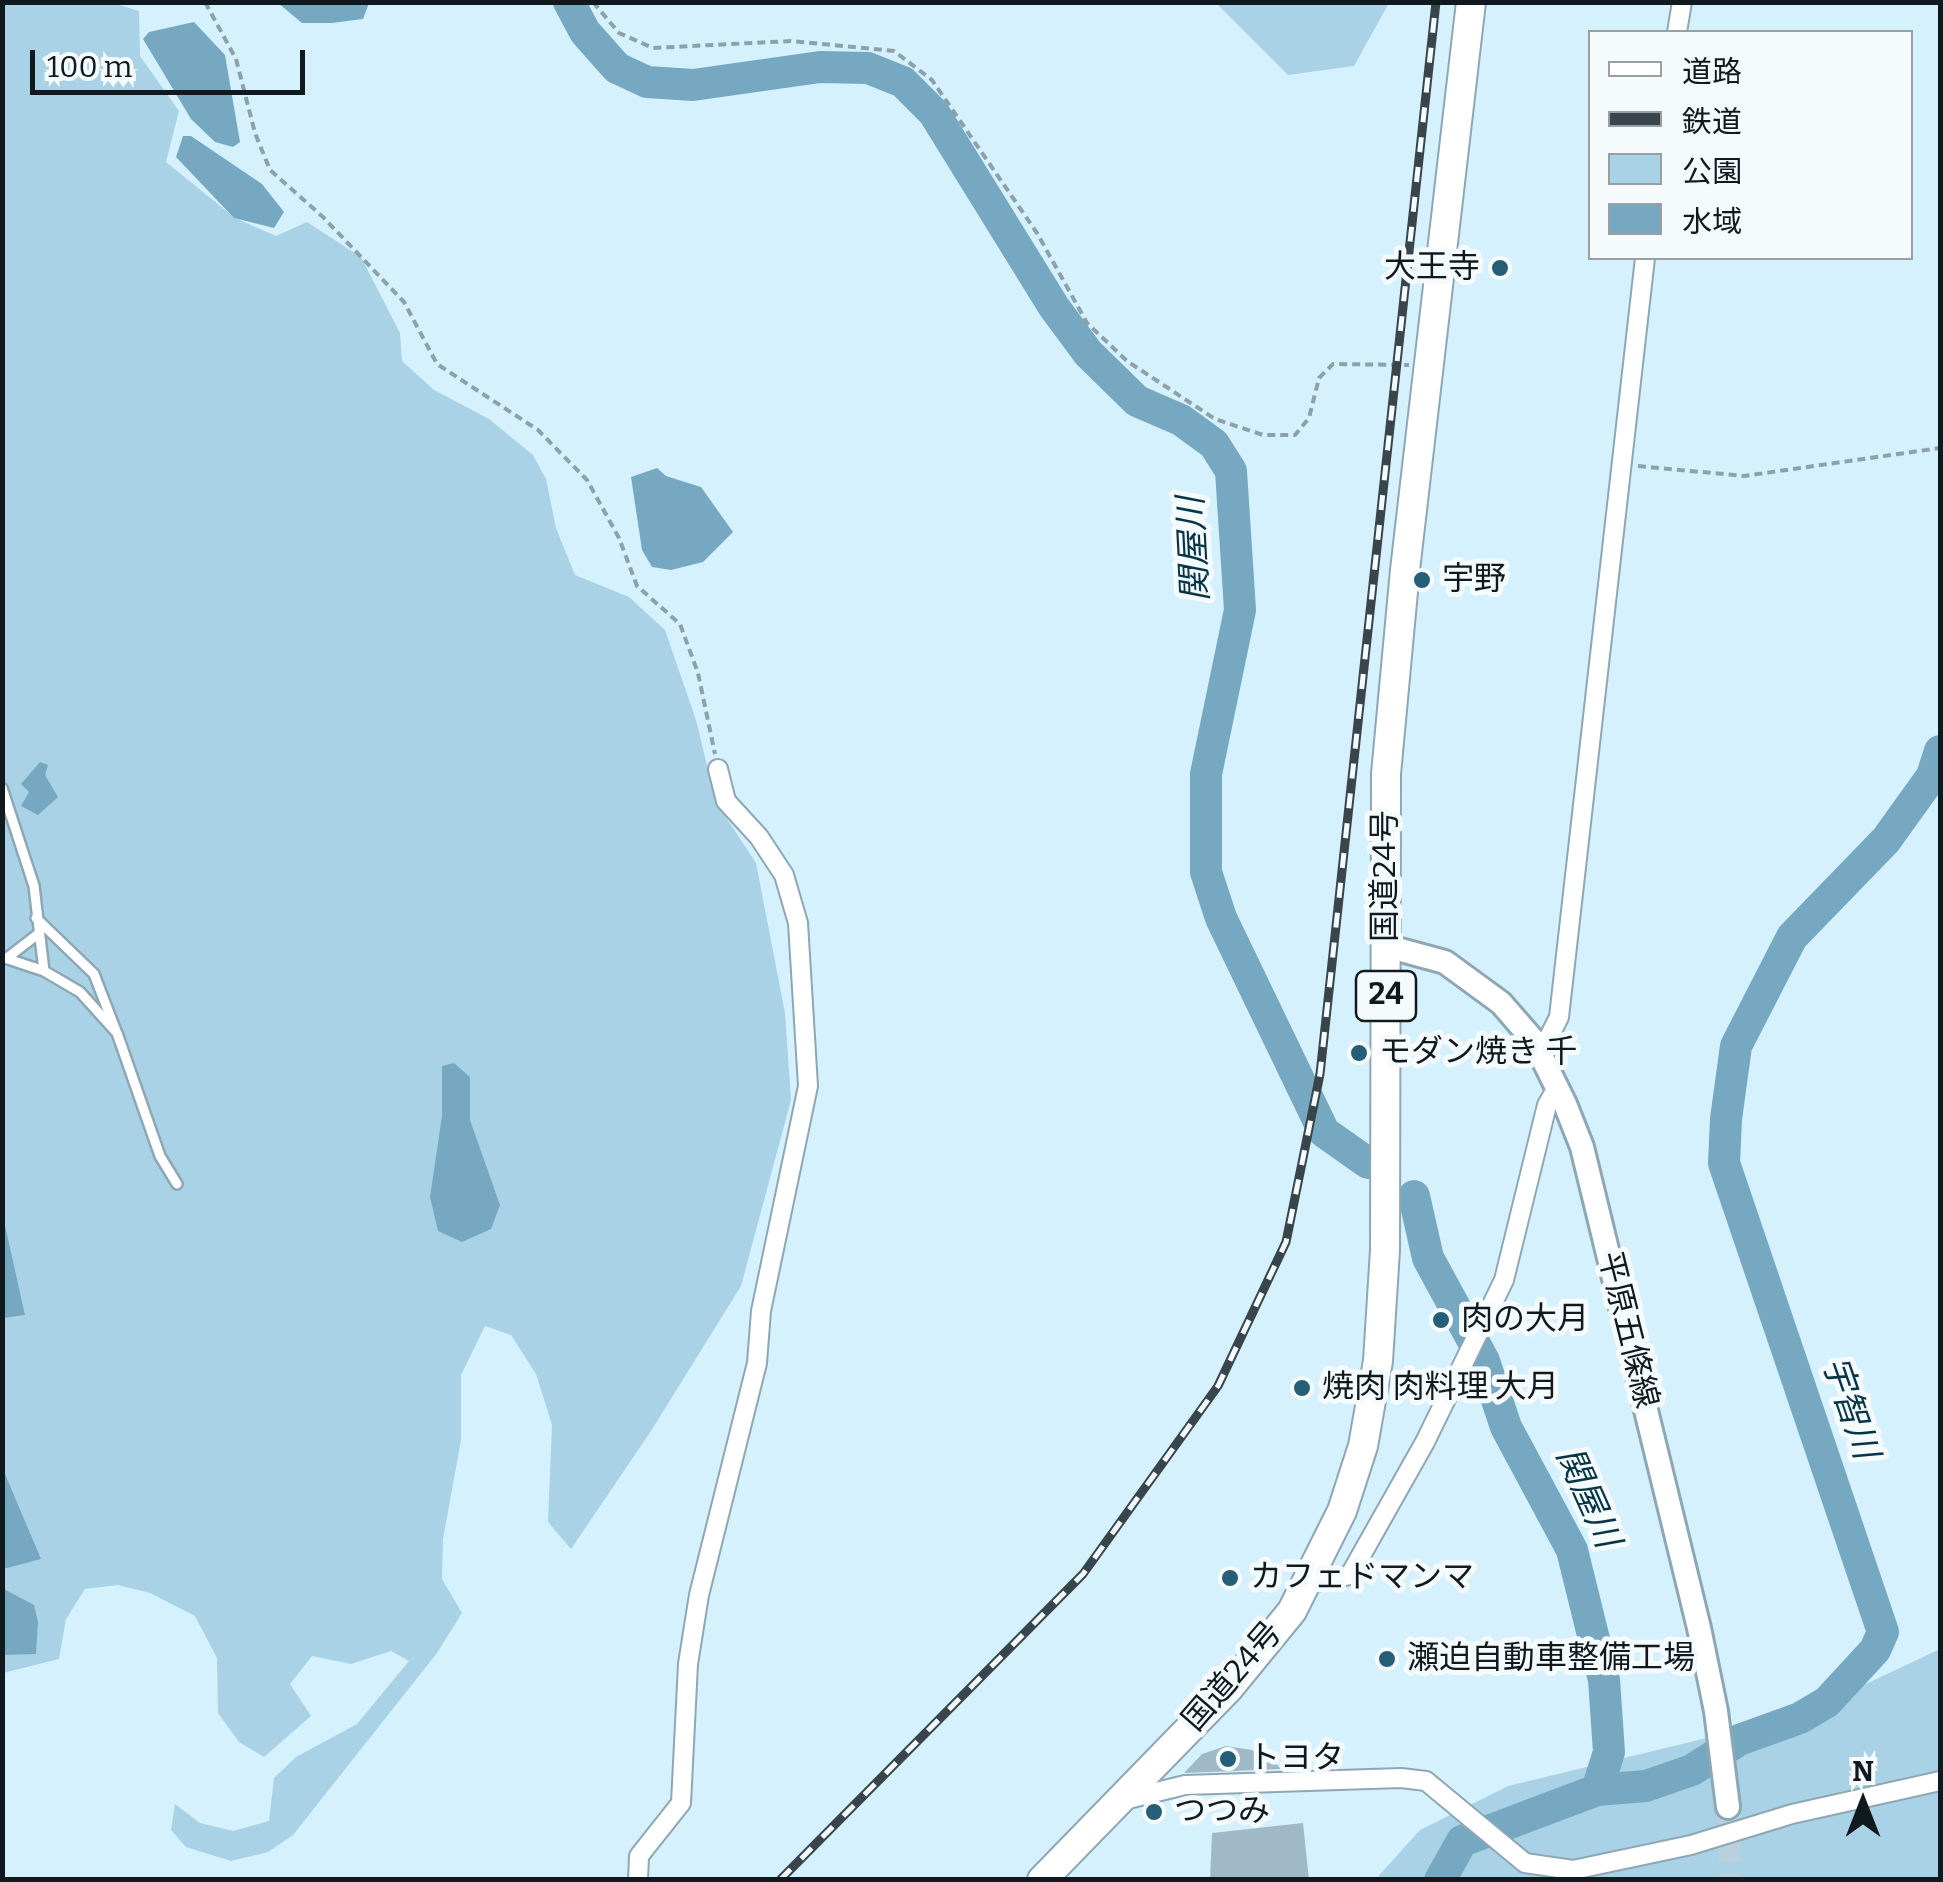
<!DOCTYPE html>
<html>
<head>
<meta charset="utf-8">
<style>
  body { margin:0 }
  #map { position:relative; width:1943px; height:1882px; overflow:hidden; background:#d6f1fe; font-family:Bitter,"Noto Sans JP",serif }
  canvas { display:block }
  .frame { position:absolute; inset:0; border:5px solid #101a1e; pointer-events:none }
  .legend { position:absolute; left:1588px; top:30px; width:325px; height:230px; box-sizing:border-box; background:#f5fafd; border:2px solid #99a0a4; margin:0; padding:12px 18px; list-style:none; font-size:30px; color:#101a1e }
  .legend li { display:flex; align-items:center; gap:20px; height:50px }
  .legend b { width:50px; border:2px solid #99a0a4 }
  .north { position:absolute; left:1813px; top:1752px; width:100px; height:100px; -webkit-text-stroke:8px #f5fafd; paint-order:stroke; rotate:0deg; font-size:28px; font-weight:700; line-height:40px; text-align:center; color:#101a1e }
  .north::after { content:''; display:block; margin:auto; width:35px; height:45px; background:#101a1e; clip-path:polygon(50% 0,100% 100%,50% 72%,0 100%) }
  .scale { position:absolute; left:30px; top:50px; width:275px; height:45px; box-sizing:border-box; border:5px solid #101a1e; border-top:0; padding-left:12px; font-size:30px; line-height:35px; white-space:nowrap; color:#101a1e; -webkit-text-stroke:8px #f5fafd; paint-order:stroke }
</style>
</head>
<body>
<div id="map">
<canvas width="1943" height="1882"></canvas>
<div class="frame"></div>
<ul class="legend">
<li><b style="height:12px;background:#fff"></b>道路</li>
<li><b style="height:12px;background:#38464c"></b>鉄道</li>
<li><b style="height:28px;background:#a9d2e6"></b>公園</li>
<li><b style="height:28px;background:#76a9c1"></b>水域</li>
</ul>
<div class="north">N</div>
<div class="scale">100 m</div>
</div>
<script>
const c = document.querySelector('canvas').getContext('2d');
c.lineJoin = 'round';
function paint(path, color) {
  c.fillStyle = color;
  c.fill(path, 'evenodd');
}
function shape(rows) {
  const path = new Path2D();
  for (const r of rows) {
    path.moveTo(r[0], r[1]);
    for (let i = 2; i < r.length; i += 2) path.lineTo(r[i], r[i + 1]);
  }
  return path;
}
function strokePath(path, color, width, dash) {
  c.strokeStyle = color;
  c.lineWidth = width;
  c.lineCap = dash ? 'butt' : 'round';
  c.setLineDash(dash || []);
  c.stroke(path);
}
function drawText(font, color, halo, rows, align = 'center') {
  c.font = font + ' Bitter,"Noto Sans JP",serif';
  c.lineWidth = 10;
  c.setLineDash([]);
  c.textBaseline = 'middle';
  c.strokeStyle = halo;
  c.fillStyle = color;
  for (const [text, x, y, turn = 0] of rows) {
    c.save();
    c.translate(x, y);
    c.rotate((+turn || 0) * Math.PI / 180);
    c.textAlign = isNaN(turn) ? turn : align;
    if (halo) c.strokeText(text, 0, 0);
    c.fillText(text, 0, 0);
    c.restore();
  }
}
paint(shape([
  [3,3,113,3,139,11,140,56,179,111,166,162,235,218,276,236,307,222,361,257,400,333,402,361,434,390,489,419,533,455,546,479,556,528,575,575,629,597,665,630,696,720,716,802,756,863,785,1013,791,1100,741,1286,651,1431,571,1549,548,1522,552,1425,536,1374,511,1335,485,1326,461,1375,461,1440,443,1539,442,1579,462,1613,437,1653,293,1835,268,1852,231,1861,186,1847,171,1830,175,1804,200,1823,233,1831,269,1821,274,1778,296,1757,357,1724,409,1661,391,1651,351,1664,312,1656,290,1684,311,1716,264,1757,239,1742,218,1713,217,1658,195,1616,150,1593,118,1585,85,1589,66,1619,59,1659,3,1673],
  [1216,3,1389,3,1354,66,1288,75],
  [1940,1649,1940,1879,1375,1880,1420,1830,1508,1786,1798,1716]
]), '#a9d2e6');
paint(shape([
  [278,3,369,3,363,19,332,23,302,23],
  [194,22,225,55,240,142,233,147,215,142,191,119,143,39,149,32],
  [183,136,191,136,262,184,284,212,274,228,234,218,176,157],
  [657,468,666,476,701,487,733,532,703,562,671,570,652,567,642,550,631,477],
  [40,762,48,765,45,775,58,797,38,815,21,806,29,792,21,784],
  [454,1063,470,1077,470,1120,500,1205,491,1229,462,1242,438,1231,430,1197,442,1116,442,1066],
  [2,1212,25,1315,3,1318,2,1318],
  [2,1467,41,1559,7,1568,2,1568],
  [4,1589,34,1605,38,1622,36,1654,3,1655]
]), '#76a9c1');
strokePath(shape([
  [569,2,585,32,617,68,647,82,693,85,820,67,868,68,903,82,934,113,1054,307,1088,353,1137,401,1181,420,1214,444,1231,471,1240,610,1206,774,1206,872,1221,918,1324,1132,1368,1163],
  [1414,1196,1428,1258,1484,1361,1506,1427,1572,1550,1604,1680,1609,1752,1597,1790],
  [1440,1880,1462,1841,1597,1790,1646,1786,1692,1770,1739,1740,1800,1718,1827,1702,1875,1650,1883,1632,1724,1163,1726,1119,1736,1046,1792,937,1886,840,1932,776,1940,751]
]), '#76a9c1', 32);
paint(shape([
  [1226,1746,1252,1750,1272,1759,1281,1769,1184,1773,1202,1754],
  [1303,1823,1309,1880,1210,1880,1212,1833]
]), '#a0b9c6');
strokePath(shape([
  [1728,1807,1730,1880]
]), '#b8d1dc', 22, [22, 11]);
const service = shape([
  [2,788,34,886,44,971],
  [36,918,94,974,116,1031],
  [2,957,44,971,80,992,117,1033,160,1156,177,1184],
  [7,958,38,934]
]);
const minor = shape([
  [1677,32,1682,2],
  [1541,1053,1559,1017,1645,258],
  [1307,1584,1350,1575,1425,1442,1504,1280,1547,1105,1558,1086],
  [1120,1801,1185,1785,1401,1778,1426,1781,1525,1863,1573,1870,1691,1845,1792,1814,1940,1781],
  [638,1880,639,1856,681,1803,688,1664,699,1595,757,1363,761,1311,808,1086,798,923,784,875,759,837,726,801,718,769]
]);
const secondary = shape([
  [1386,946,1445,962,1501,1003,1534,1041,1565,1104,1582,1147,1699,1628,1716,1711,1728,1807]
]);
const trunk = shape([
  [1042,1880,1229,1688,1292,1611,1342,1511,1363,1446,1378,1361,1385,1250,1386,774,1405,570,1471,2]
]);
strokePath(service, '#8ea7b4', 14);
strokePath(minor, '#8ea7b4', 22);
strokePath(secondary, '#8ea7b4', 28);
strokePath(trunk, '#8ea7b4', 32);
strokePath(shape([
  [205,2,236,59,255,133,270,170,323,217,404,302,437,364,538,430,587,480,619,538,637,586,680,624,698,673,715,754],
  [593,2,619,33,653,48,791,41,894,51,932,80,1037,233,1087,323,1127,361,1215,419,1263,435,1295,435,1309,418,1319,378,1333,364,1409,365],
  [1638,466,1744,476,1940,448]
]), '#8da1ab', 4, [8, 5]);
strokePath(service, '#fff', 9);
strokePath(minor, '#fff', 18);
strokePath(secondary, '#fff', 22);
strokePath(trunk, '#fff', 28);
const rail = shape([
  [780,1880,1083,1574,1218,1386,1286,1242,1320,1074,1436,2]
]);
strokePath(rail, '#38464c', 9);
strokePath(rail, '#f5fafd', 5, [15]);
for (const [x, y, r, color] of [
  [1500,268,10,"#245f77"],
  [1422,580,10,"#245f77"],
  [1359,1053,10,"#245f77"],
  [1441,1320,10,"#245f77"],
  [1302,1388,10,"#245f77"],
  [1230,1578,10,"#245f77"],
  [1387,1659,10,"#245f77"],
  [1228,1759,10,"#245f77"],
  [1154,1812,10,"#245f77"]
]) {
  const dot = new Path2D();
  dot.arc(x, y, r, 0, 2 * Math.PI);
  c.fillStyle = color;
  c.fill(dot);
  strokePath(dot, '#f5fafd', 4);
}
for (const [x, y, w] of [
  [1386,996,60]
]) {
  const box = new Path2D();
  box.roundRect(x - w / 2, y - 25, w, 50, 8);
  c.fillStyle = '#f5fafd';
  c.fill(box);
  strokePath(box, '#101a1e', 2.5);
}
drawText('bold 30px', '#101a1e', null, [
  ["24",1386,996]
]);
drawText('32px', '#101a1e', '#f5fafd', [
  ["大王寺",1480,268,"right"],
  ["宇野",1442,580],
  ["モダン焼き 千",1379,1053],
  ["肉の大月",1461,1320],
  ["焼肉 肉料理 大月",1322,1388],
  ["カフェドマンマ",1250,1578],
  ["瀬迫自動車整備工場",1407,1659],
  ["トヨタ",1248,1759],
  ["つつみ",1174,1812]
], 'left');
drawText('32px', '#101a1e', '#f5fafd', [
  ["国道24号",1386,876,-90],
  ["平原五條線",1627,1330,76],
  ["国道24号",1233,1677,-49]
]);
drawText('italic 35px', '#063547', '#f5fafd', [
  ["関屋川",1195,549,-93],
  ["宇智川",1849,1408,71],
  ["関屋川",1587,1498,66]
]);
</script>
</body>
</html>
